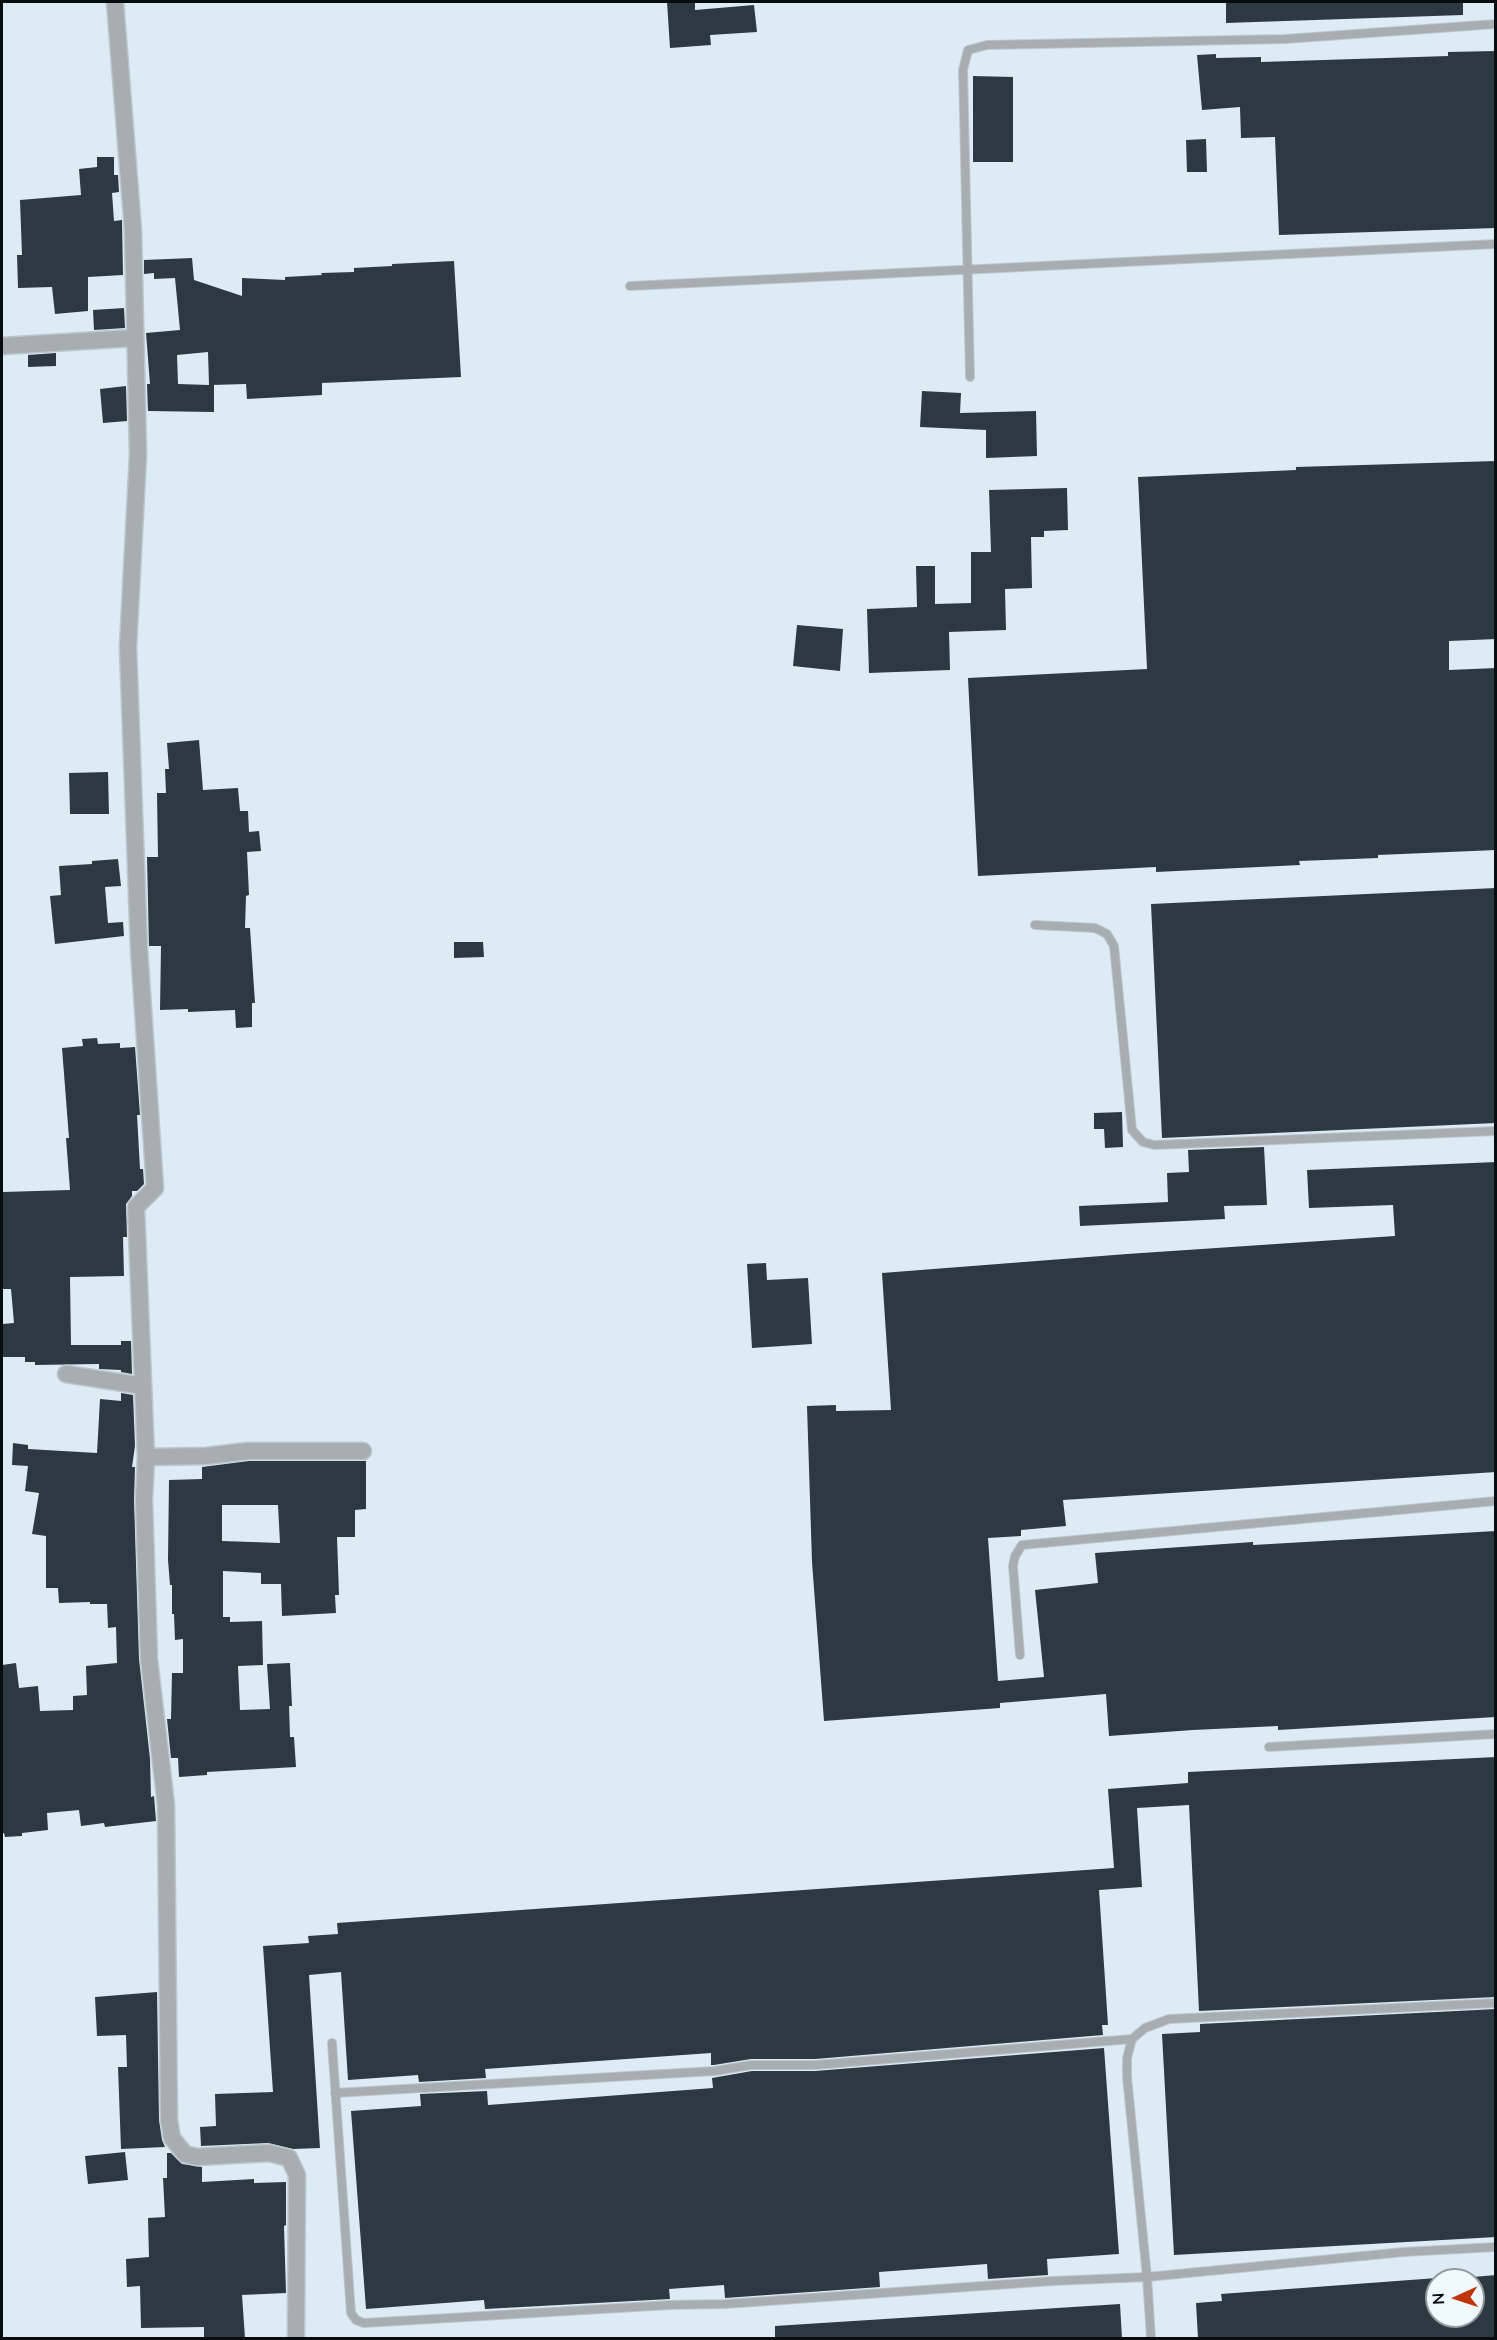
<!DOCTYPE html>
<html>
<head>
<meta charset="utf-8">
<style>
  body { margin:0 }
  #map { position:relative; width:1497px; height:2340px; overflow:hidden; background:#ddecf4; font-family:"Nunito Sans",sans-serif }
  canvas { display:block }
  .frame { position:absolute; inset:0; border:3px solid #070c0f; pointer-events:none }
  .north { position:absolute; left:1425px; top:2268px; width:60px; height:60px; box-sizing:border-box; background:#eff8fd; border:2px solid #929a9e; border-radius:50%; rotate:267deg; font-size:16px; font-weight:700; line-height:24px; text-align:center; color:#070c0f }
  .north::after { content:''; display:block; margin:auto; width:21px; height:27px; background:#bf360c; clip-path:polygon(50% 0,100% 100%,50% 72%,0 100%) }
</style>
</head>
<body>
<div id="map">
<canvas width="1497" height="2340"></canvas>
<div class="frame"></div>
<div class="north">N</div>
</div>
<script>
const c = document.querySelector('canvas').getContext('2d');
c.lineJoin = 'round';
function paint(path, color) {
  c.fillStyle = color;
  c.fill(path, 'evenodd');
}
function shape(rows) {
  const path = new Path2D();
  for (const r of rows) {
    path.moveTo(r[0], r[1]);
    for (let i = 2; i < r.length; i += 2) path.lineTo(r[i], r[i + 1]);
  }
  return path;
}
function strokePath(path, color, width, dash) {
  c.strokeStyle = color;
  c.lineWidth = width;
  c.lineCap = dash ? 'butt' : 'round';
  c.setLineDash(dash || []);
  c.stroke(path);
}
paint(shape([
  [667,2,695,2,695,10,754,5,757,32,710,35,711,45,670,48],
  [1226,2,1463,2,1463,15,1226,23],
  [1496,51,1496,228,1279,235,1275,137,1241,138,1240,107,1202,110,1197,55,1216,54,1216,58,1261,57,1261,62,1448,56,1448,52],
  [973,76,1013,77,1013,162,973,162],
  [1206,139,1207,172,1187,172,1186,140],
  [97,157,114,157,114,175,118,175,119,192,112,193,114,221,122,220,123,275,88,277,88,311,55,314,52,287,18,288,17,255,22,255,20,200,81,195,79,169,97,167],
  [192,258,194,280,242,296,242,278,285,280,285,277,322,275,321,273,354,272,354,268,392,266,392,264,454,261,461,377,322,383,322,395,247,399,246,384,211,385,214,385,214,412,148,411,147,384,150,384,146,333,180,330,175,278,154,279,154,273,144,274,144,260],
  [208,352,209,385,178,384,177,355],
  [124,308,125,328,94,330,93,310],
  [56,353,56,366,28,367,28,355],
  [126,386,127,421,103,423,100,389],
  [922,391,961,393,960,413,1036,411,1037,456,986,458,986,430,920,427],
  [1496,461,1496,639,1449,641,1449,670,1496,668,1496,850,1378,855,1378,858,1299,861,1300,865,1156,872,1156,867,978,876,968,678,1147,669,1138,477,1296,470,1296,467],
  [1067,488,1068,530,1044,531,1044,537,1031,537,1032,588,1005,589,1006,630,949,632,950,670,869,673,867,609,917,607,916,566,935,566,935,604,971,603,971,552,991,552,989,490],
  [797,625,843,629,840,671,793,666],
  [199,740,203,790,238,788,240,811,248,811,249,832,259,831,261,851,247,852,249,895,246,896,245,928,250,928,255,1003,252,1003,252,1027,236,1028,235,1010,188,1012,188,1009,160,1010,161,946,149,946,147,857,158,857,157,793,166,793,165,769,169,769,167,743],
  [108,772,109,814,70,814,69,773],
  [118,859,121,886,105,887,108,923,123,922,124,936,55,944,50,896,61,895,59,866,92,864,92,861],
  [1496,888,1496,1123,1162,1138,1151,904],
  [454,942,483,942,484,957,454,958],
  [97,1038,98,1044,120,1043,120,1048,135,1047,140,1115,137,1115,140,1169,143,1169,144,1184,137,1191,132,1191,132,1196,126,1204,127,1237,123,1237,124,1276,70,1277,71,1345,121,1345,121,1341,131,1341,132,1374,121,1372,121,1370,99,1369,99,1364,35,1365,35,1362,25,1362,25,1357,2,1357,2,1324,14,1323,11,1289,2,1289,3,1192,70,1190,66,1138,69,1138,62,1048,83,1046,82,1039],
  [1122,1112,1123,1147,1105,1148,1104,1129,1094,1129,1094,1113],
  [1264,1147,1267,1205,1224,1206,1225,1219,1080,1226,1079,1206,1168,1202,1167,1173,1189,1172,1188,1150],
  [1496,1162,1496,1472,1063,1500,1066,1526,1021,1530,1021,1536,988,1538,998,1681,1044,1677,1035,1590,1098,1583,1095,1553,1253,1542,1253,1545,1496,1531,1496,1717,1278,1730,1278,1726,1193,1730,1109,1736,1106,1694,1000,1703,1000,1708,824,1721,812,1562,807,1406,836,1405,836,1411,891,1410,882,1273,1127,1254,1395,1236,1393,1205,1309,1208,1307,1170],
  [766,1263,767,1280,808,1278,812,1344,752,1348,747,1264],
  [121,1393,133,1395,135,1446,132,1467,135,1467,134,1500,139,1659,150,1759,151,1797,154,1796,156,1821,105,1827,104,1823,81,1826,79,1810,47,1813,48,1830,22,1833,22,1836,5,1837,4,1833,2,1834,2,1665,16,1663,19,1688,38,1686,40,1711,73,1710,73,1696,87,1695,86,1666,117,1663,116,1627,108,1628,107,1604,90,1604,90,1602,59,1603,58,1588,46,1588,46,1536,32,1534,39,1493,25,1491,28,1466,12,1465,13,1443,28,1445,28,1449,97,1453,100,1399,121,1401],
  [249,1461,366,1461,366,1509,355,1510,355,1537,337,1537,339,1595,335,1595,336,1613,282,1616,281,1584,261,1584,261,1573,223,1571,223,1617,230,1617,230,1622,262,1621,263,1665,238,1666,240,1710,270,1709,267,1664,290,1663,292,1706,289,1706,290,1737,294,1737,296,1767,207,1772,207,1775,179,1777,178,1758,171,1758,167,1719,171,1719,172,1673,183,1673,183,1639,175,1640,174,1614,172,1614,172,1585,170,1585,168,1560,169,1480,202,1479,202,1467],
  [222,1505,278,1505,280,1543,222,1541],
  [1496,1757,1496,1997,1199,2011,1189,1805,1137,1808,1142,1887,1099,1890,1108,2025,1102,2025,1103,2035,815,2059,751,2059,714,2065,711,2065,711,2053,485,2069,486,2078,419,2082,418,2075,348,2080,341,1972,309,1975,320,2148,293,2149,268,2143,201,2146,200,2127,216,2126,215,2094,273,2092,263,1946,309,1943,308,1936,338,1934,337,1923,1114,1868,1108,1789,1188,1783,1188,1772],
  [157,1992,159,2120,162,2140,165,2147,121,2149,118,2067,127,2067,126,2035,97,2036,95,1997],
  [1496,2009,1496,2237,1174,2255,1162,2034,1200,2032,1200,2024],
  [1104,2048,1119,2254,1047,2259,1048,2275,988,2279,987,2264,879,2272,880,2287,725,2298,724,2285,669,2289,670,2299,485,2309,484,2300,366,2309,351,2111,421,2106,420,2094,487,2091,488,2105,713,2088,712,2078,752,2071,815,2071],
  [125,2152,128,2180,88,2184,85,2156],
  [167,2153,171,2153,182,2164,202,2167,202,2182,254,2179,254,2183,286,2182,286,2225,284,2226,286,2293,242,2295,245,2338,204,2338,204,2327,141,2328,140,2286,127,2287,126,2259,149,2257,148,2218,165,2217,163,2178,167,2178],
  [1496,2275,1496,2338,1198,2338,1196,2303,1222,2301,1221,2294,1437,2278,1437,2316,1473,2316,1473,2277],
  [1120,2304,1122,2338,775,2338,775,2326]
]), '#2d3940');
const lane = shape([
  [630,286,1496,244],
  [970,377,963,70,968,50,987,45,1285,39,1496,24],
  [1035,925,1095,928,1107,934,1114,946,1132,1130,1143,1142,1154,1145,1496,1131],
  [1020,1655,1013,1566,1015,1556,1022,1545,1496,1501],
  [1269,1747,1496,1734],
  [332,2043,351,2313,356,2320,364,2323,670,2305,725,2304,1053,2281,1147,2277,1404,2252,1496,2247],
  [335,2093,715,2071,751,2065,815,2065,1132,2039],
  [1151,2338,1147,2277,1127,2077,1127,2058,1132,2039,1145,2028,1169,2019,1496,2003]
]);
const street = shape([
  [115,2,133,230,138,455,128,647,139,949,155,1188,136,1207,146,1457,144,1500,149,1659,166,1805,169,2120,172,2138,185,2154,197,2157,269,2153,289,2158,297,2175,296,2338],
  [2,346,134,338],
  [66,1374,143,1386],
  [146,1457,206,1456,248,1451,363,1451]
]);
strokePath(lane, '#bbc8cf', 10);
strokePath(street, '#bbc8cf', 19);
strokePath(lane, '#a7adb1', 8);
strokePath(street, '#a7adb1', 16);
</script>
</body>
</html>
